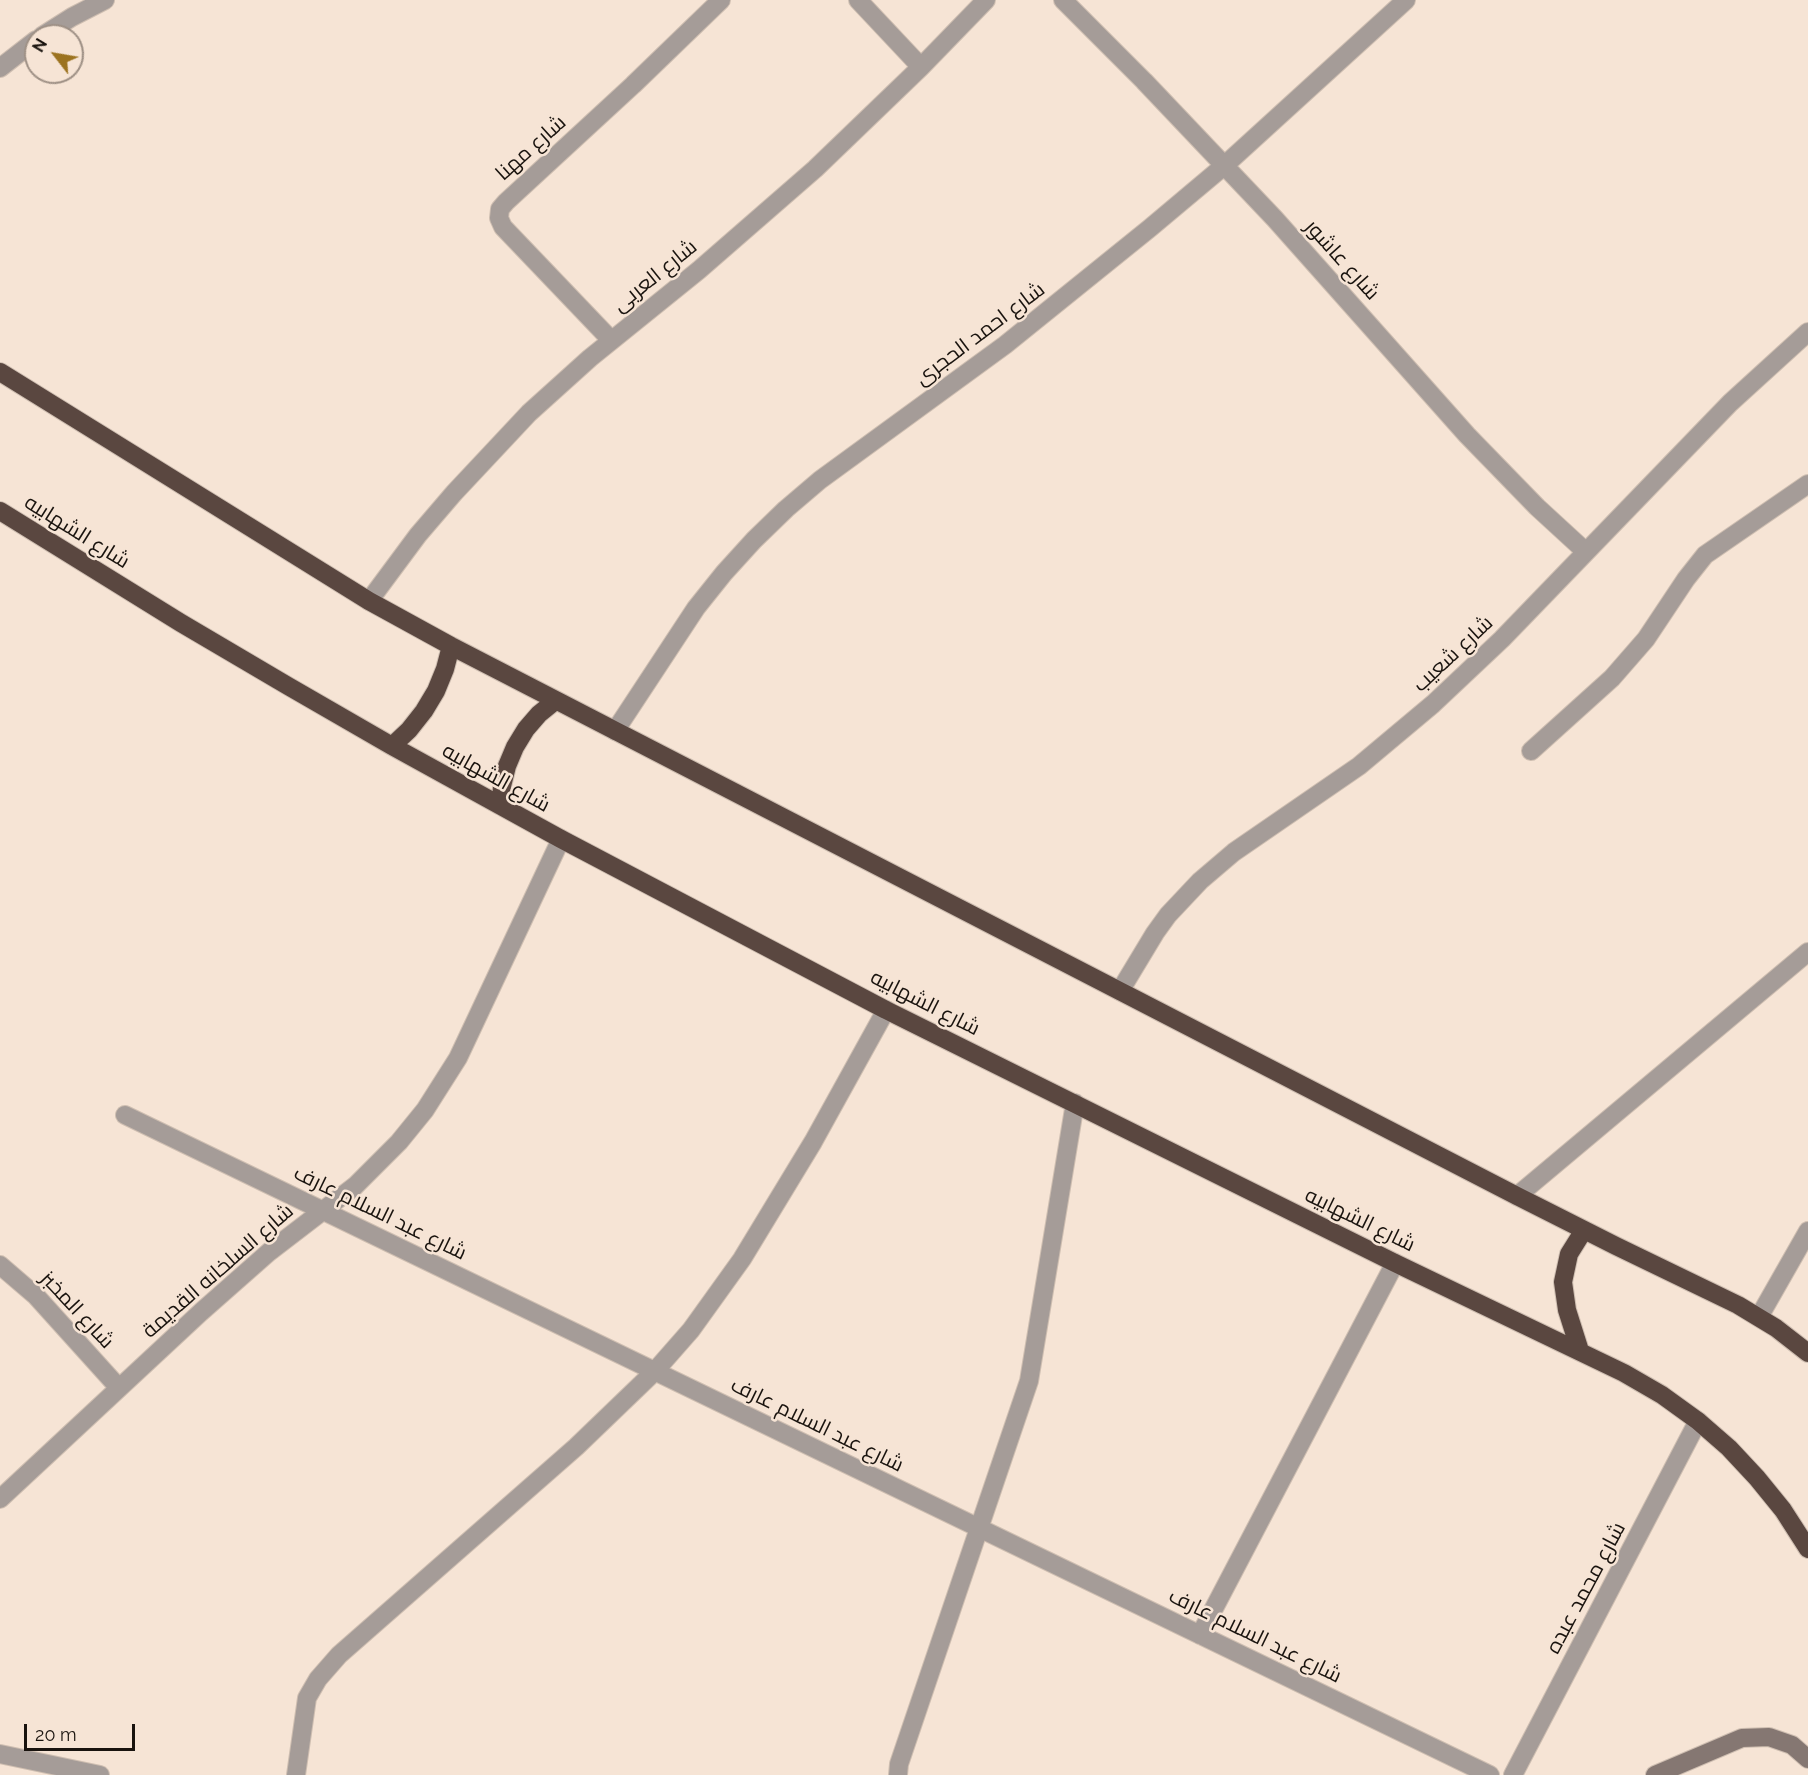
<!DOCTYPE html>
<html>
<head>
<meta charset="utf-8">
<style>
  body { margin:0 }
  #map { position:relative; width:1808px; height:1775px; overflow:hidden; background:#f6e4d5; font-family:Raleway,sans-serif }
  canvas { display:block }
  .north { position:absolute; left:24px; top:24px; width:60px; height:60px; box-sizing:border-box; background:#f6e4d5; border:2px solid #9e9085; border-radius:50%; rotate:301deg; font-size:16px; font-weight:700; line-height:24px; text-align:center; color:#19130e }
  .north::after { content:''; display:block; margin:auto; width:21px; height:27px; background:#9c7320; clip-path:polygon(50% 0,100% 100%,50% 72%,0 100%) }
  .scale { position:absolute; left:24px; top:1724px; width:111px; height:27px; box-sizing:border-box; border:3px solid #19130e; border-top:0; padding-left:8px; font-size:18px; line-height:21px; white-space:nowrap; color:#19130e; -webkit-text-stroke:4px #f6e4d5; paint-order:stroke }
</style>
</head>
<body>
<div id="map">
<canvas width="1808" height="1775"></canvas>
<div class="north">N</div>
<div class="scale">20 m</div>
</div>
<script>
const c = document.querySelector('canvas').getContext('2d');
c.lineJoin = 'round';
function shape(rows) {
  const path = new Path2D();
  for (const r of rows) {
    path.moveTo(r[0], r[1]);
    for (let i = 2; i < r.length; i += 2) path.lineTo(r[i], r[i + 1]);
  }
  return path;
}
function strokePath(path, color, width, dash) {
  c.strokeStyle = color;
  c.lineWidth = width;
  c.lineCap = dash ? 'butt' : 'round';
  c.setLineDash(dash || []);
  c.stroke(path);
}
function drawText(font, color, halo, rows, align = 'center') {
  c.font = font + ' Raleway,Cairo,sans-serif';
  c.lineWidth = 5;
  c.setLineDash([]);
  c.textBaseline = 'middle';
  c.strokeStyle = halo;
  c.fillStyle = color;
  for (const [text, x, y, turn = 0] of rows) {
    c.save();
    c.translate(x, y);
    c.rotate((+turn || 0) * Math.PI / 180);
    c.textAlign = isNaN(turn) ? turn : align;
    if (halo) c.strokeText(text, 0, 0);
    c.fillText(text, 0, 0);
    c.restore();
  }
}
const street = shape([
  [858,0,921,67],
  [1063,0,1144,81,1275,219,1467,435,1537,507,1586,552],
  [42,36,72,17,105,0],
  [0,68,36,40],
  [611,340,503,227,499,218,500,209,506,202,633,85,721,0],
  [369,601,418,535,454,493,529,413,590,358,699,270,815,169,921,67,986,0],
  [615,731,696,608,724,573,754,540,786,509,820,480,1005,345,1150,228,1225,165,1406,0],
  [1531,751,1612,678,1646,639,1686,579,1705,555,1808,484],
  [1120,991,1155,933,1168,915,1200,881,1234,852,1359,766,1433,704,1502,639,1730,403,1808,332],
  [125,1115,1490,1775],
  [1517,1196,1808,952],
  [0,1265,36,1296,119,1388],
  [1759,1317,1808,1231],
  [0,1499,201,1312,269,1252,355,1186,399,1142,425,1110,458,1058,561,839],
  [1200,1635,1395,1263],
  [0,1754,100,1775],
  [296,1775,307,1698,318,1679,339,1655,576,1447,655,1371,691,1330,742,1259,813,1142,886,1010],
  [898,1775,899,1764,1029,1381,1075,1103],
  [1513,1775,1698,1421]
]);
const secondary = shape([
  [1655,1775,1742,1738,1769,1737,1792,1745,1808,1759]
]);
const highway = shape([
  [0,372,369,601,451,646,1517,1196,1616,1246,1738,1305,1776,1328,1808,1353],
  [0,511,181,623,288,686,392,746,561,839,886,1010,1395,1263,1624,1373,1662,1395,1698,1421,1729,1448,1757,1478,1783,1510,1808,1549],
  [392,746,409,730,424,711,436,691,445,669,451,646],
  [501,806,502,786,507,766,515,747,526,729,539,714,555,701],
  [1580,1351,1567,1310,1563,1282,1569,1254,1584,1230]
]);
strokePath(street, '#cebeb1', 20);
strokePath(secondary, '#cebeb1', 20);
strokePath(highway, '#cebeb1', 20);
strokePath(street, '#a59c98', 18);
strokePath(secondary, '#857772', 18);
strokePath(highway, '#5a4740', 18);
drawText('21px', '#19130e', '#f6e4d5', [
  ["شارع مهنا",531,148,-42],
  ["شارع عاشور",1342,260,48],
  ["شارع العربى",655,276,-39],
  ["شارع احمد الحجرى",980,334,-37],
  ["شارع الشهابيه",77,532,32],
  ["شارع شعيب",1453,654,-43],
  ["شارع الشهابيه",496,778,29],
  ["شارع الشهابيه",925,1003,27],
  ["شارع عبد السلام عارف",380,1213,26],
  ["شارع الشهابيه",1360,1220,26],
  ["شارع السلخانه القديمة",218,1271,-41],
  ["شارع المخبز",77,1310,47],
  ["شارع عبد السلام عارف",817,1425,26],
  ["شارع محمد عبده",1586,1588,-62],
  ["شارع عبد السلام عارف",1255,1636,26]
]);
</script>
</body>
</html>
